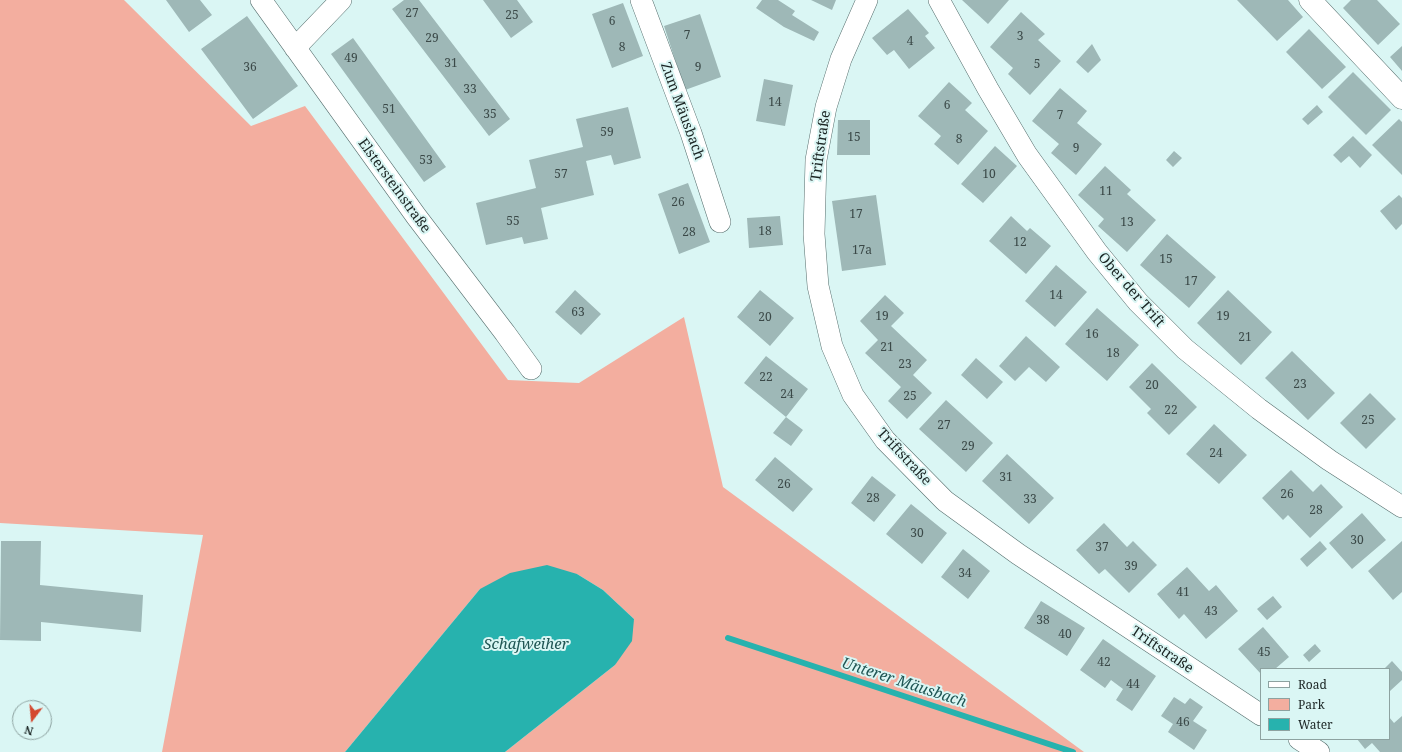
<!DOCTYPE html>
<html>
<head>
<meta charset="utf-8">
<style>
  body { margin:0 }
  #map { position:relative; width:1402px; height:752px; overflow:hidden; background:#daf6f4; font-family:"Noto Serif",serif }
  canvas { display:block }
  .legend { position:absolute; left:1260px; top:668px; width:130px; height:72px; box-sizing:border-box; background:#daf6f4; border:1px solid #8da2a0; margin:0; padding:5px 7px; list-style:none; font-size:12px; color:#1a2423 }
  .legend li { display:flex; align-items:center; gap:8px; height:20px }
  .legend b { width:20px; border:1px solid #8da2a0 }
  .north { position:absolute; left:12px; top:700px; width:40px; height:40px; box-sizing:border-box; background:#daf6f4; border:1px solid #8da2a0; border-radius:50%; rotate:196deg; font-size:11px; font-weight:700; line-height:16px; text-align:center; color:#1a2423 }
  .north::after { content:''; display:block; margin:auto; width:14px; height:18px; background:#d4482f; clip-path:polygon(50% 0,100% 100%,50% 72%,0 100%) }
</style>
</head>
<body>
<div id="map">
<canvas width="1402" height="752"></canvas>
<ul class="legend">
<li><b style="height:5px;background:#fff"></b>Road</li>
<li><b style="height:11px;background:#f3ae9f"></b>Park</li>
<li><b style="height:11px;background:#27b2ae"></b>Water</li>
</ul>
<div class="north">N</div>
</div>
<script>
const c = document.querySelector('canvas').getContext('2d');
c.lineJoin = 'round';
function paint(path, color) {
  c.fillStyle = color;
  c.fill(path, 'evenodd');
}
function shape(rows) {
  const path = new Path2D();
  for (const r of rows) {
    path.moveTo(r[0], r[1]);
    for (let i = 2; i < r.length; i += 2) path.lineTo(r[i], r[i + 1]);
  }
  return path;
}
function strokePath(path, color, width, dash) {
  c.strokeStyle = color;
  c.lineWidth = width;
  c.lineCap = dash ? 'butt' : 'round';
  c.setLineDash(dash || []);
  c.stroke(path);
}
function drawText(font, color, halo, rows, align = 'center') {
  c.font = font + ' "Noto Serif",serif';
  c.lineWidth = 4;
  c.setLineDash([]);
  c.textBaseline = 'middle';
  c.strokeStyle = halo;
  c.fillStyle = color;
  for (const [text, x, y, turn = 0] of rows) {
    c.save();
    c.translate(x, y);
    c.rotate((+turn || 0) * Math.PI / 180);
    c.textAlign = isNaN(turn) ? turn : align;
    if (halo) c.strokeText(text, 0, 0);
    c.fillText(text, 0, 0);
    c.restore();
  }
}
paint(shape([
  [0,0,124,0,251,126,305,106,508,380,579,383,684,317,723,487,1084,752,505,752,615,665,634,619,603,590,577,574,480,589,345,752,162,752,203,535,0,523]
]), '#f3ae9f');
paint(shape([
  [547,565,577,574,603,590,634,619,632,641,615,665,505,752,345,752,480,589,510,573]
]), '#27b2ae');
strokePath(shape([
  [728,638,1073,752]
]), '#27b2ae', 6);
paint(shape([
  [166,0,200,0,212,15,189,32],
  [404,0,419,0,510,119,489,136,392,9],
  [483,0,517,0,533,22,511,38],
  [762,0,778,0,795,11,792,15,819,32,814,41,784,27,756,8],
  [811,0,836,0,832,10],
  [962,0,1009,0,988,24],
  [1237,0,1288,0,1303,17,1277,41],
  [1351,0,1377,0,1400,24,1378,45,1343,8],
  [623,3,643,56,612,68,592,14],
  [908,9,929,33,925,36,935,48,909,69,894,50,887,55,872,38],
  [1021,12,1045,34,1038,40,1061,61,1030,95,1008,74,1013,68,990,47],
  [700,14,721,77,685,90,664,26],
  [247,16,298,86,253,119,201,49],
  [1309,29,1346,67,1322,89,1286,52],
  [353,38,446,167,424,182,331,54],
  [1092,44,1101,60,1088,73,1076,62],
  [1402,46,1402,71,1390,57],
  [1353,72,1391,110,1366,135,1328,97],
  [764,79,793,85,785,126,756,121],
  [949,82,972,103,965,110,988,131,958,165,934,144,941,136,918,116],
  [1060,88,1087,111,1077,123,1102,144,1076,175,1051,153,1059,144,1032,121],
  [1317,105,1323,112,1308,125,1302,119],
  [628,107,641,158,614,165,611,155,586,161,594,195,541,208,548,239,524,244,522,237,486,245,476,203,536,188,529,160,583,147,576,119],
  [1399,119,1402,122,1402,175,1372,145],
  [838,120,870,120,870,155,837,155],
  [1353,136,1372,155,1360,168,1349,156,1341,163,1333,155],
  [995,146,1017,166,983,203,961,184],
  [1174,151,1182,158,1173,167,1166,160],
  [1105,166,1131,190,1127,194,1156,220,1127,252,1098,226,1104,219,1078,195],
  [688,183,710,242,679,254,658,194],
  [876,195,886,265,842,271,832,201],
  [1399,195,1402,198,1402,224,1396,230,1380,211],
  [780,216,783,245,749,248,747,218],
  [1011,216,1027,231,1030,228,1051,246,1026,274,989,241],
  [1167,234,1216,277,1189,308,1140,265],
  [1056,265,1087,292,1055,327,1025,301],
  [575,290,601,314,581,335,555,312],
  [760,290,794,318,770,346,737,317],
  [1228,290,1272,332,1241,365,1197,323],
  [885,295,904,313,891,326,927,360,913,375,932,393,907,419,888,401,901,387,865,353,878,340,860,321],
  [1097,308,1139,345,1107,381,1065,344],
  [1026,336,1060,367,1046,382,1029,367,1015,381,999,366],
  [1292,351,1335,393,1308,420,1265,378],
  [766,356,808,389,786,417,744,383],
  [976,358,1003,382,987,399,961,375],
  [1152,363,1197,407,1169,435,1147,413,1151,409,1129,387],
  [1370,393,1396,419,1366,449,1340,423],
  [946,400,993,443,966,472,919,429],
  [786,417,803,430,791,446,773,433],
  [1214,424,1247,455,1219,484,1186,454],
  [1007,454,1054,498,1029,524,982,481],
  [775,457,813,489,793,512,755,480],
  [1291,470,1313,492,1321,484,1343,507,1310,538,1288,515,1283,520,1262,498],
  [872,476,896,495,874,522,851,503],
  [911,504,947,533,922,564,886,534],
  [1362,513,1386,540,1352,569,1329,543],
  [1104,523,1127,547,1133,541,1157,565,1129,593,1105,569,1099,574,1076,550],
  [1,541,41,541,40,585,143,595,141,632,41,622,41,641,0,640],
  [1320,541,1327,549,1307,567,1300,559],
  [1402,541,1402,592,1393,600,1368,571],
  [963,549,990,571,968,599,941,577],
  [1187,567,1209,591,1216,585,1238,611,1206,639,1184,614,1179,619,1157,594],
  [1273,596,1282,607,1267,620,1257,609],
  [1041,601,1085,628,1067,656,1024,628],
  [1263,627,1289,657,1275,669,1261,669,1261,674,1238,649],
  [1103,639,1156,676,1132,711,1116,700,1123,689,1111,680,1105,688,1080,670],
  [1315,644,1321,651,1309,662,1303,655],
  [1392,661,1402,672,1402,680,1390,691,1389,669,1384,669],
  [1174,697,1185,704,1190,698,1203,707,1193,721,1207,730,1194,750,1168,732,1173,724,1161,716],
  [1402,716,1402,752,1380,752,1372,743,1365,749,1357,739,1389,739,1389,717,1394,723]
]), '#9eb8b7');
const minor = shape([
  [261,0,416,216,505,333,531,369],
  [641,0,691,133,720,222],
  [867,0,841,59,826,107,816,160,814,234,818,286,832,346,853,395,885,440,945,501,1018,554,1261,715],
  [939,0,988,89,1027,155,1097,252,1138,302,1185,349,1259,409,1329,460,1402,507],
  [295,48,341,0],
  [1299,739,1319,752]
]);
const tertiary = shape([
  [1310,0,1402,98]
]);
strokePath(minor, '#556d6c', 22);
strokePath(tertiary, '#556d6c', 23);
strokePath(minor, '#fff', 21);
strokePath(tertiary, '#fff', 22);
drawText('12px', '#3b4948', null, [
  ["27",412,14],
  ["25",512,16],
  ["6",612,22],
  ["7",687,36],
  ["3",1020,37],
  ["29",432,39],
  ["4",910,42],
  ["8",622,48],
  ["49",351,59],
  ["31",451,64],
  ["5",1037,65],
  ["36",250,68],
  ["9",698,68],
  ["33",470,90],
  ["14",775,103],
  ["6",947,106],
  ["51",389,110],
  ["35",490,115],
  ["7",1060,116],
  ["59",607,133],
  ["15",854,138],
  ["8",959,140],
  ["9",1076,149],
  ["53",426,161],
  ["57",561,175],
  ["10",989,175],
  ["11",1106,192],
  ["26",678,203],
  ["17",856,215],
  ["55",513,222],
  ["13",1127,223],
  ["18",765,232],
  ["28",689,233],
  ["12",1020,243],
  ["17a",862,251],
  ["15",1166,260],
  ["17",1191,282],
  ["14",1056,296],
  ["63",578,313],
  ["19",882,317],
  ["19",1223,317],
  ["20",765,318],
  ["16",1092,335],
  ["21",1245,338],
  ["21",887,348],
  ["18",1113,354],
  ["23",905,365],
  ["22",766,378],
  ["23",1300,385],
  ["20",1152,386],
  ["24",787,395],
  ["25",910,397],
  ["22",1171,411],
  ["25",1368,421],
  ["27",944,426],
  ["29",968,447],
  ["24",1216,454],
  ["31",1006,478],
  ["26",784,485],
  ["26",1287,495],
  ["28",873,499],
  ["33",1030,500],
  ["28",1316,511],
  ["30",917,534],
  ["30",1357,541],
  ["37",1102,548],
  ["39",1131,567],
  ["34",965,574],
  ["41",1183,593],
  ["43",1211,612],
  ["38",1043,621],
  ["40",1065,635],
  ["45",1264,653],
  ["42",1104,663],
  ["44",1133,685],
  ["46",1183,723]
]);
drawText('14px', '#1a2423', '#daf6f4', [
  ["Zum Mäusbach",682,111,70],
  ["Triftstraße",821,146,-82],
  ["Elstersteinstraße",394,186,54],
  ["Ober der Trift",1131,290,49],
  ["Triftstraße",904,457,47],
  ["Triftstraße",1162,650,34]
]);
drawText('italic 15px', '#205654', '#daf6f4', [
  ["Schafweiher",526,645],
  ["Unterer Mäusbach",904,683,18]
]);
</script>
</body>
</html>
